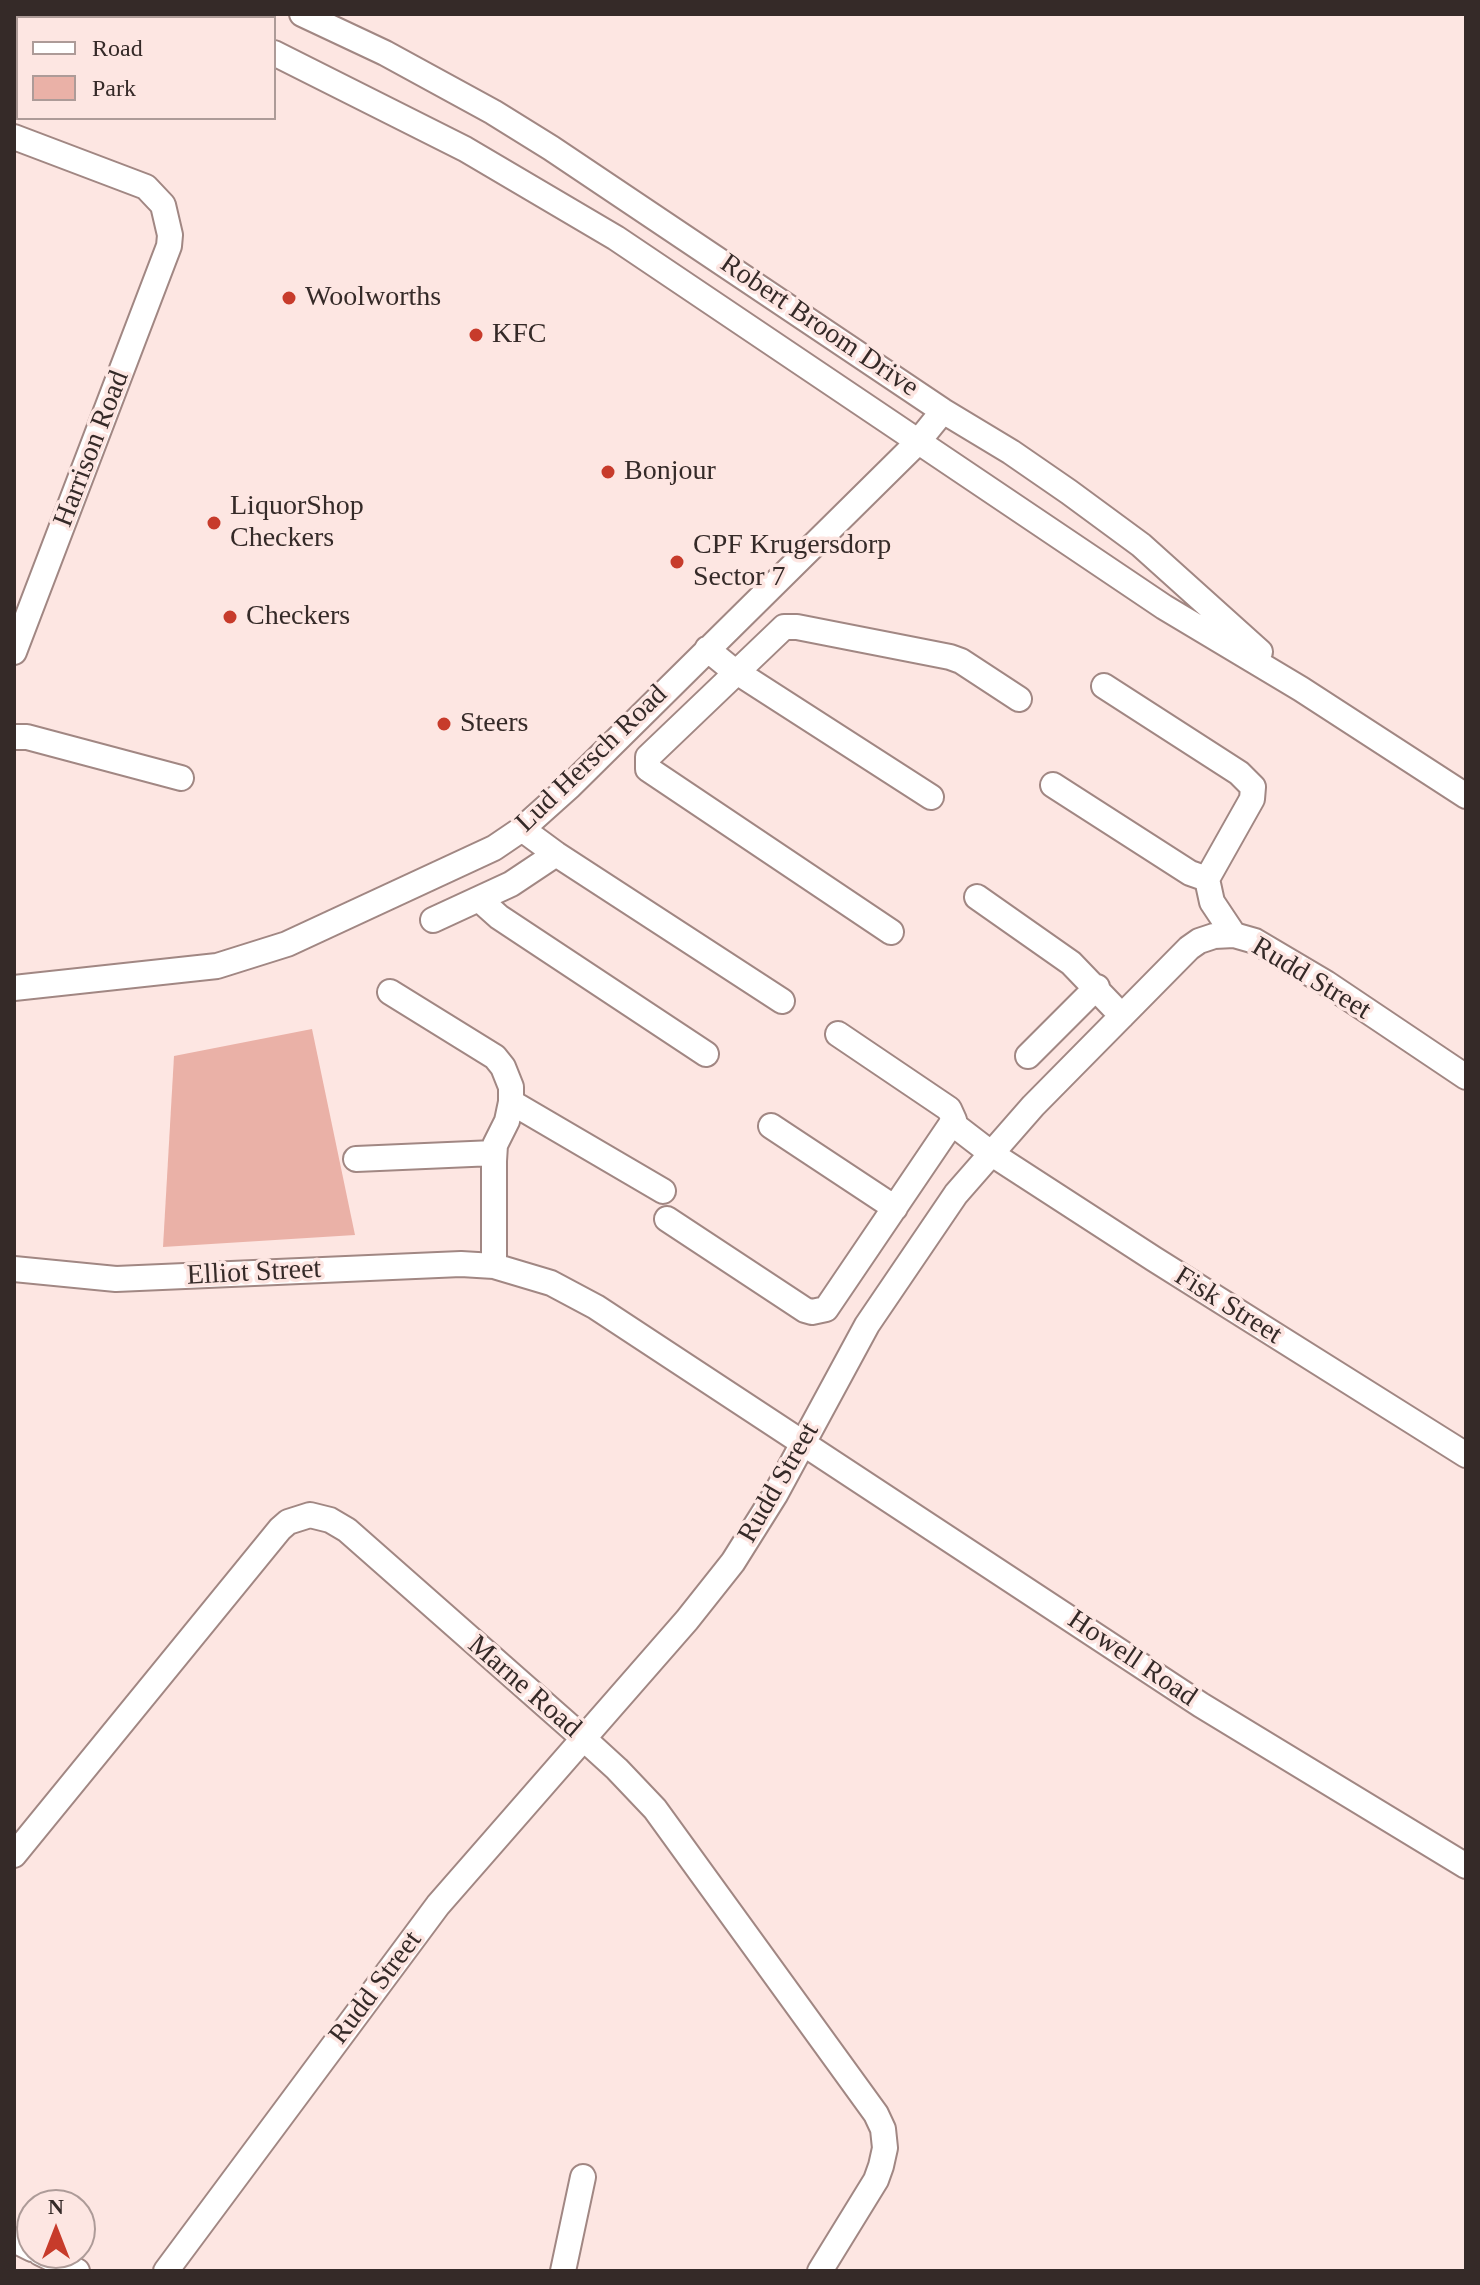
<!DOCTYPE html>
<html>
<head>
<meta charset="utf-8">
<style>
  body { margin:0 }
  #map { position:relative; width:1480px; height:2285px; overflow:hidden; background:#fde6e2; font-family:Georgia,serif }
  canvas { display:block }
  .frame { position:absolute; inset:0; border:16px solid #352a28; pointer-events:none }
  .legend { position:absolute; left:16px; top:16px; width:260px; height:104px; box-sizing:border-box; background:#fde6e2; border:2px solid #ad9b98; margin:0; padding:10px 14px; list-style:none; font-size:24px; color:#352a28 }
  .legend li { display:flex; align-items:center; gap:16px; height:40px }
  .legend b { width:40px; border:2px solid #ad9b98 }
  .north { position:absolute; left:16px; top:2189px; width:80px; height:80px; box-sizing:border-box; background:#fde6e2; border:2px solid #ad9b98; border-radius:50%; rotate:0deg; font-size:22px; font-weight:700; line-height:32px; text-align:center; color:#352a28 }
  .north::after { content:''; display:block; margin:auto; width:28px; height:36px; background:#c73b2b; clip-path:polygon(50% 0,100% 100%,50% 72%,0 100%) }
</style>
</head>
<body>
<div id="map">
<canvas width="1480" height="2285"></canvas>
<div class="frame"></div>
<ul class="legend">
<li><b style="height:10px;background:#fff"></b>Road</li>
<li><b style="height:22px;background:#eab1a7"></b>Park</li>
</ul>
<div class="north">N</div>
</div>
<script>
const c = document.querySelector('canvas').getContext('2d');
c.lineJoin = 'round';
function paint(path, color) {
  c.fillStyle = color;
  c.fill(path, 'evenodd');
}
function shape(rows) {
  const path = new Path2D();
  for (const r of rows) {
    path.moveTo(r[0], r[1]);
    for (let i = 2; i < r.length; i += 2) path.lineTo(r[i], r[i + 1]);
  }
  return path;
}
function strokePath(path, color, width, dash) {
  c.strokeStyle = color;
  c.lineWidth = width;
  c.lineCap = dash ? 'butt' : 'round';
  c.setLineDash(dash || []);
  c.stroke(path);
}
function drawText(font, color, halo, rows, align = 'center') {
  c.font = font + ' Georgia,serif';
  c.lineWidth = 7;
  c.setLineDash([]);
  c.textBaseline = 'middle';
  c.strokeStyle = halo;
  c.fillStyle = color;
  for (const [text, x, y, turn = 0] of rows) {
    c.save();
    c.translate(x, y);
    c.rotate((+turn || 0) * Math.PI / 180);
    c.textAlign = isNaN(turn) ? turn : align;
    if (halo) c.strokeText(text, 0, 0);
    c.fillText(text, 0, 0);
    c.restore();
  }
}
paint(shape([
  [312,1029,355,1235,163,1247,174,1056]
]), '#eab1a7');
const minor = shape([
  [181,14,191,18],
  [302,14,385,53,493,112,551,148,943,411,1011,452,1069,492,1141,545,1260,652],
  [274,53,465,149,616,238,1164,607,1301,689,1466,796],
  [14,137,146,187,163,205,170,235,169,246,14,652],
  [707,649,729,667,931,797],
  [1104,686,1239,773,1253,787,1252,799,1207,879,1212,902,1234,935],
  [14,737,27,737,181,778],
  [1053,785,1190,873,1207,879],
  [522,829,556,854,782,1001],
  [977,897,1071,963,1122,1016],
  [480,900,499,917,706,1054],
  [433,920,511,884,556,854],
  [891,932,648,769,648,757,784,627,797,627,950,657,961,661,1019,699],
  [14,988,217,966,287,944,494,848,522,829,570,786,917,443,943,411],
  [390,992,495,1057,503,1067,511,1087,511,1102,507,1121,495,1145,494,1161,494,1266],
  [1028,1056,1097,987],
  [511,1102,663,1191],
  [953,1124,992,1154,1154,1259,1466,1455],
  [771,1126,895,1208],
  [356,1159,494,1153],
  [667,1219,805,1310,812,1312,826,1309,954,1120,949,1109,838,1034],
  [14,1269,116,1279,461,1264,494,1266,551,1283,596,1307,1201,1705,1466,1866],
  [14,1855,280,1529,288,1522,310,1515,330,1520,347,1530,583,1738,617,1769,655,1809,876,2114,883,2129,885,2148,881,2166,876,2180,820,2271],
  [14,2240,32,2249],
  [40,2253,77,2271],
  [166,2271,438,1905,687,1620,733,1562,775,1495,867,1325,956,1194,1033,1106,1189,948,1199,941,1214,936,1234,935,1255,941,1326,983,1466,1077],
  [563,2271,583,2177]
]);
strokePath(minor, '#a18783', 28);
strokePath(minor, '#fff', 24);
for (const [x, y, r, color] of [
  [289,298,8,"#c73b2b"],
  [476,335,8,"#c73b2b"],
  [608,472,8,"#c73b2b"],
  [214,523,8,"#c73b2b"],
  [677,562,8,"#c73b2b"],
  [230,617,8,"#c73b2b"],
  [444,724,8,"#c73b2b"]
]) {
  const dot = new Path2D();
  dot.arc(x, y, r, 0, 2 * Math.PI);
  c.fillStyle = color;
  c.fill(dot);
  strokePath(dot, '#fde6e2', 3);
}
drawText('28px', '#352a28', '#fde6e2', [
  ["Woolworths",305,298],
  ["KFC",492,335],
  ["Bonjour",624,472],
  ["LiquorShop",230,507],
  ["Checkers",230,539],
  ["CPF Krugersdorp",693,546],
  ["Sector 7",693,578],
  ["Checkers",246,617],
  ["Steers",460,724]
], 'left');
drawText('28px', '#352a28', '#fde6e2', [
  ["Robert Broom Drive",819,326,34],
  ["Harrison Road",92,449,-69],
  ["Lud Hersch Road",592,759,-44],
  ["Rudd Street",1311,979,31],
  ["Elliot Street",254,1273,-3],
  ["Fisk Street",1228,1306,32],
  ["Rudd Street",779,1483,-60],
  ["Howell Road",1132,1659,34],
  ["Marne Road",524,1687,41],
  ["Rudd Street",376,1988,-53]
]);
</script>
</body>
</html>
